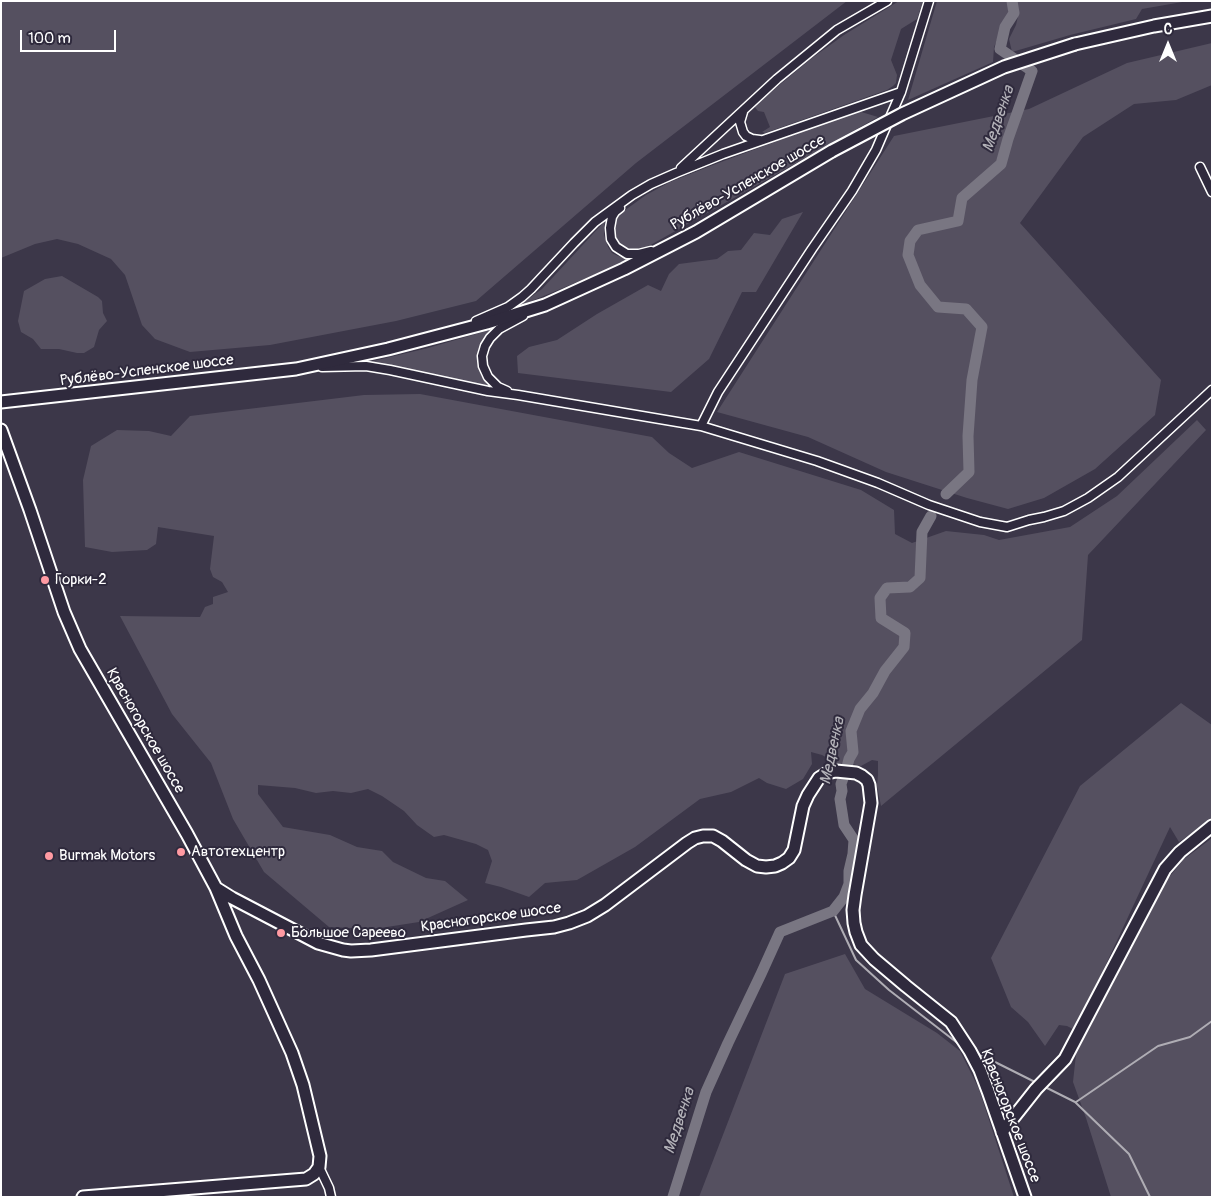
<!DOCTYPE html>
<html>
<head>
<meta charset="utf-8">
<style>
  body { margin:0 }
  #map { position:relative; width:1213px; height:1198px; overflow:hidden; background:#3c3749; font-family:Pangolin,sans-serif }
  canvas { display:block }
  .frame { position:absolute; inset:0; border:2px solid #fff; pointer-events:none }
  .north { position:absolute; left:1143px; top:20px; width:50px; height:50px; -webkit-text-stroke:4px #2f2a3d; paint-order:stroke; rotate:0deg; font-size:14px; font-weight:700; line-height:20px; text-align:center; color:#fff }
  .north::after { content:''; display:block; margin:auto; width:18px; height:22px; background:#fff; clip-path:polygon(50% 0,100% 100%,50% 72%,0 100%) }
  .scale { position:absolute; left:20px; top:30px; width:96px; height:22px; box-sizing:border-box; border:2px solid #fff; border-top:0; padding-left:6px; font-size:15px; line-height:18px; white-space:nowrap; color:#fff; -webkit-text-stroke:4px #2f2a3d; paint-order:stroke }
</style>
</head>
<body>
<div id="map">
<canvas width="1213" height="1198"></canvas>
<div class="frame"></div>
<div class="north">С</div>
<div class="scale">100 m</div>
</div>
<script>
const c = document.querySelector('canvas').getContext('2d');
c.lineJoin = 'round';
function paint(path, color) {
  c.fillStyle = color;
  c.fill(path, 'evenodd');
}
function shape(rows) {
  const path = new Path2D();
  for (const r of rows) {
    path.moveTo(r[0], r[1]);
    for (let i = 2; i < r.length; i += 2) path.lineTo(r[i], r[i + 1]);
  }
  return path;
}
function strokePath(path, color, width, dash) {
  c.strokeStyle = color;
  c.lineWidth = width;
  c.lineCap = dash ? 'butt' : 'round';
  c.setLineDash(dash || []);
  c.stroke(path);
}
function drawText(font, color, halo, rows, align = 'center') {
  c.font = font + ' Pangolin,sans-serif';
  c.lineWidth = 4;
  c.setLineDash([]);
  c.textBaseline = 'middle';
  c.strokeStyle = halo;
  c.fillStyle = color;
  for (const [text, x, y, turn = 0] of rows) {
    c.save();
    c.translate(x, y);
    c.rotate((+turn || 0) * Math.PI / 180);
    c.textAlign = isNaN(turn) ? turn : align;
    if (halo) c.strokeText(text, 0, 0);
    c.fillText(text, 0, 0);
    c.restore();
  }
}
paint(shape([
  [1,1,847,1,636,163,476,301,396,321,270,345,190,352,155,339,142,325,125,275,111,259,78,244,57,239,35,244,1,258],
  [899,1,923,1,917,19,901,29,891,60,897,75,896,83,893,86,887,90,765,133,762,132,770,127,764,112,758,111,754,106,812,58,844,35],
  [937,1,1007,1,1010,9,994,47,993,62,908,100],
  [1016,1,1188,1,1142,9,1136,19,1070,35,1012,52,1009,39,1016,25,1019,12],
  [1212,43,1212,85,1176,100,1134,104,1083,137,1020,223,1161,380,1155,415,1095,469,1044,498,1008,509,967,498,886,472,808,437,717,412,894,136,1029,109,1127,63],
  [858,111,878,117,647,247,638,250,630,250,622,246,615,239,613,231,615,219,617,216,646,195,670,182,713,165],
  [803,212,756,292,742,292,709,359,671,392,518,373,517,356,529,347,557,340,597,314,648,285,661,291,669,274,679,264,717,259,728,251,741,250,754,233,770,235,782,219],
  [605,221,604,227,604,235,608,247,612,253,618,256,632,259,515,308,542,289],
  [62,276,98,297,102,301,103,313,107,321,99,330,94,347,84,353,77,353,59,349,41,349,33,339,21,332,18,321,24,291,45,279],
  [493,329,484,337,480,346,478,357,478,367,482,377,490,387,369,362,428,348],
  [420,394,652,437,669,453,692,468,739,452,861,490,894,510,895,534,912,543,946,531,984,535,999,540,1070,527,1117,496,1197,420,1206,430,1088,555,1082,640,881,806,877,786,878,775,878,761,872,760,861,766,853,764,838,764,822,755,811,752,812,764,803,779,786,789,767,783,759,778,731,792,700,799,635,847,577,880,545,883,529,897,501,887,485,883,492,861,488,850,476,844,444,835,434,837,417,825,404,811,382,796,368,789,351,793,333,791,316,793,295,788,258,785,258,794,283,827,330,835,357,847,382,851,393,862,426,878,445,881,468,900,419,922,374,929,329,927,264,872,233,819,211,763,172,714,120,616,200,617,205,607,213,604,213,597,228,592,222,582,213,577,210,569,214,536,158,527,156,544,147,550,112,552,85,547,83,480,91,446,117,430,149,431,171,436,190,416,364,395],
  [1181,703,1212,725,1212,819,1179,842,1170,827,1086,1007,1073,1029,1067,1026,1059,1025,1045,1046,1028,1022,1011,1007,991,958,1080,786],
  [1212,838,1212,1197,1111,1197,1086,1118,1073,1082,1076,1054,1167,880,1183,860],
  [845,954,865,989,937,1033,960,1051,979,1089,1014,1197,699,1197,785,974]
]), '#555060');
strokePath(shape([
  [833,911,856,960,889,990,960,1045],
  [977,1053,1037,1083],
  [1043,1086,1075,1102,1129,1154,1150,1197],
  [1076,1102,1158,1046,1190,1037,1212,1021]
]), '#afadb4', 2);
strokePath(shape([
  [946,494,969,472,968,436,972,380,982,327,966,309,938,307,920,285,908,255,910,241,918,230,958,221,962,198,1001,164,1008,139,1032,71,1000,49,1005,27,1014,13,1012,1],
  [673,1197,706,1092,728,1043,761,974,780,932,833,911,844,897,849,884,849,871,853,854,854,840,844,825,840,799,842,791,841,784,847,767,849,759,853,752,851,731,860,709,873,693,885,671,904,647,905,633,881,618,880,598,887,588,910,587,920,578,922,532,931,516]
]), '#797682', 11);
const street = shape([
  [743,112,740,122,743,132,746,136,752,139,760,140],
  [1200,167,1212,192],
  [681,168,777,79,837,30,887,1],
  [620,208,615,212,612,217,610,228,611,239,616,247,627,254,639,254,651,251],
  [476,321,508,307,522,297,531,289,574,243,595,222,632,195,651,184,676,173,723,154,901,92],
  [322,367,366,366,390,370,488,391,518,395,701,426,817,461,878,483,929,505,980,522,1007,527,1029,520,1044,517,1064,511,1088,498,1118,477,1212,390],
  [507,391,498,387,488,377,483,366,482,356,485,346,490,338,499,329,523,316],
  [701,426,718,392,812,249,852,191,876,150,901,92,929,1],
  [319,1167,329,1188,331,1197]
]);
const secondary = shape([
  [1075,44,1154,26,1212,16],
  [1,402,296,369,388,349,487,323,545,305,624,269,696,232,832,151],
  [1,430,30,510,64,612,80,649,187,834,216,888,232,898,318,943,343,950,351,951,371,950,526,930,554,927,569,923,587,916,605,905,687,843,695,838,703,836,713,836,722,841,746,860,757,866,766,867,775,866,782,863,789,858,794,850,803,806,808,795,819,778,827,773,836,771,856,773,862,776,867,780,869,785,871,803,855,895,853,910,854,923,856,932,861,945,874,959,906,986,951,1022,970,1051,980,1070,988,1091,1025,1197],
  [1002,1132,1036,1089,1065,1059,1165,869,1180,852,1212,826],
  [83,1197,306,1179,314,1174,319,1167,320,1156,303,1085,292,1053,259,980,236,936,216,888]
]);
strokePath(street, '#fff', 11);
strokePath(secondary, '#fff', 15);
strokePath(street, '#2f2a3d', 8);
strokePath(secondary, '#2f2a3d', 11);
const secondaryBridge = shape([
  [832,151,902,114,1004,67,1075,44]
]);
strokePath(secondaryBridge, '#fff', 15, []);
strokePath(secondaryBridge, '#2f2a3d', 11);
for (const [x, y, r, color] of [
  [45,580,5,"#ff9aa2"],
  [181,852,5,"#ff9aa2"],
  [49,856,5,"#ff9aa2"],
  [281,933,5,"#ff9aa2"]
]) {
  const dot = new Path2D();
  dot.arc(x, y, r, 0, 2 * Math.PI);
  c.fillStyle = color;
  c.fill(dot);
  strokePath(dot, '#2f2a3d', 2);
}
drawText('15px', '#fff', '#2f2a3d', [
  ["Рублёво-Успенское шоссе",748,183,-30],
  ["Рублёво-Успенское шоссе",147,371,-7],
  ["Красногорское шоссе",145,731,60],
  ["Красногорское шоссе",491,918,-8],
  ["Красногорское шоссе",1010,1116,69]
]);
drawText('15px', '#fff', '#2f2a3d', [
  ["Горки-2",55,580],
  ["Автотехцентр",191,852],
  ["Burmak Motors",59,856],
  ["Большое Сареево",291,933]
], 'left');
drawText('italic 16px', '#b5b4ba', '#2f2a3d', [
  ["Медвенка",999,119,-71],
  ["Медвенка",833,751,-78],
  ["Медвенка",680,1121,-72]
]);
</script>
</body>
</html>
